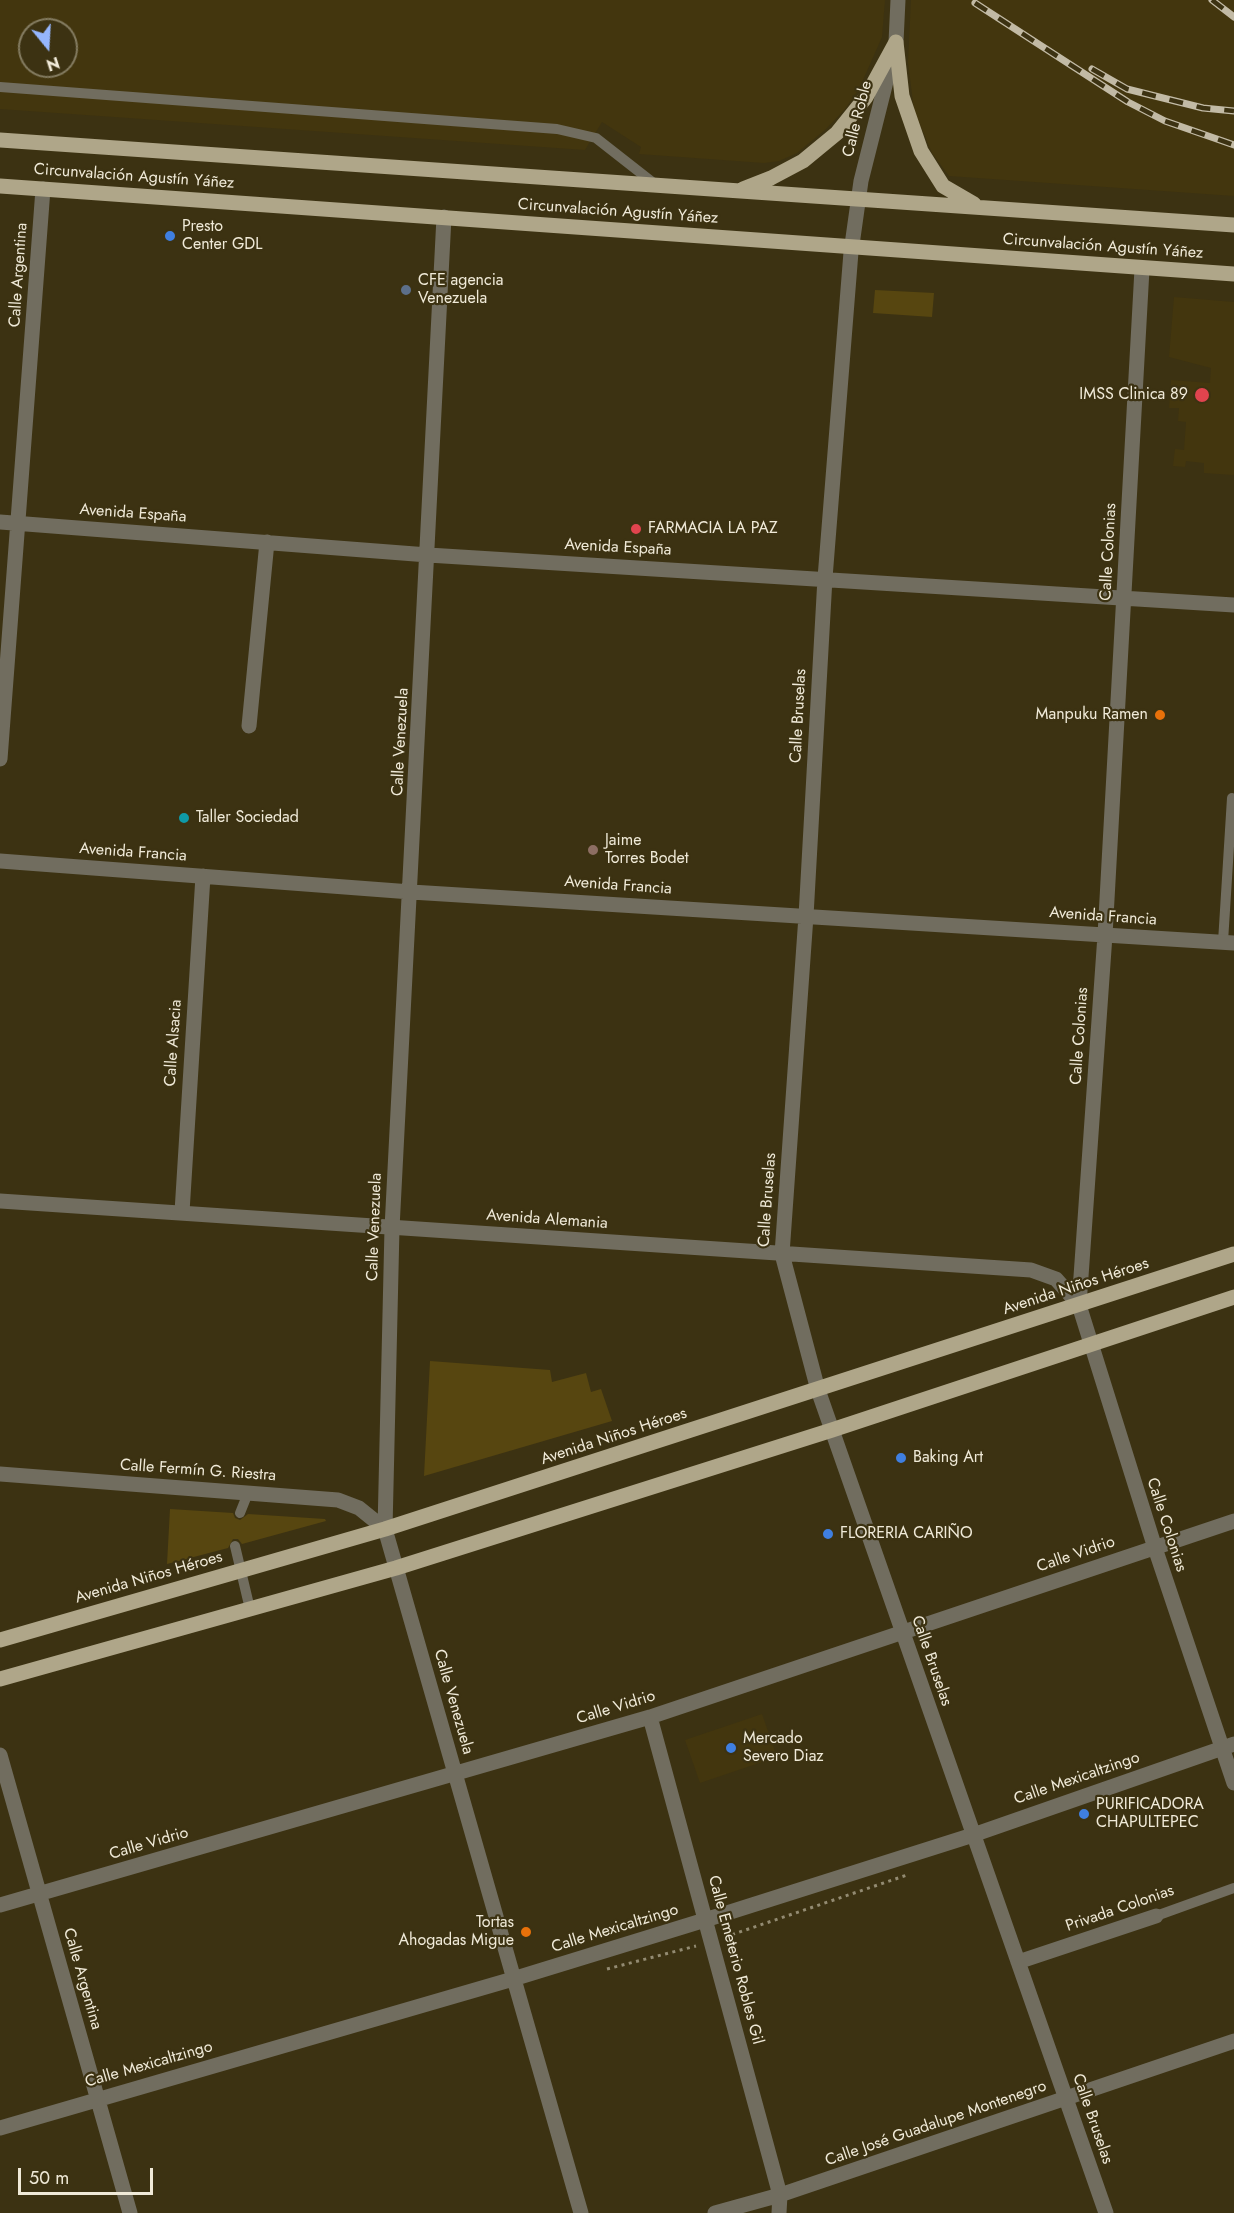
<!DOCTYPE html>
<html>
<head>
<meta charset="utf-8">
<style>
  body { margin:0 }
  #map { position:relative; width:1234px; height:2213px; overflow:hidden; background:#3c3212; font-family:Jost,sans-serif }
  canvas { display:block }
  .north { position:absolute; left:18px; top:18px; width:60px; height:60px; box-sizing:border-box; background:#3c3212; border:2px solid #847c61; border-radius:50%; rotate:162deg; font-size:16px; font-weight:700; line-height:24px; text-align:center; color:#f0ead8 }
  .north::after { content:''; display:block; margin:auto; width:21px; height:27px; background:#95b6fd; clip-path:polygon(50% 0,100% 100%,50% 72%,0 100%) }
  .scale { position:absolute; left:18px; top:2168px; width:135px; height:27px; box-sizing:border-box; border:3px solid #f0ead8; border-top:0; padding-left:8px; font-size:18px; line-height:21px; white-space:nowrap; color:#f0ead8; -webkit-text-stroke:4px #3c3212; paint-order:stroke }
</style>
</head>
<body>
<div id="map">
<canvas width="1234" height="2213"></canvas>
<div class="north">N</div>
<div class="scale">50 m</div>
</div>
<script>
const c = document.querySelector('canvas').getContext('2d');
c.lineJoin = 'round';
function paint(path, color) {
  c.fillStyle = color;
  c.fill(path, 'evenodd');
}
function shape(rows) {
  const path = new Path2D();
  for (const r of rows) {
    path.moveTo(r[0], r[1]);
    for (let i = 2; i < r.length; i += 2) path.lineTo(r[i], r[i + 1]);
  }
  return path;
}
function strokePath(path, color, width, dash) {
  c.strokeStyle = color;
  c.lineWidth = width;
  c.lineCap = dash ? 'butt' : 'round';
  c.setLineDash(dash || []);
  c.stroke(path);
}
function drawText(font, color, halo, rows, align = 'center') {
  c.font = font + ' Jost,sans-serif';
  c.lineWidth = 4.5;
  c.setLineDash([]);
  c.textBaseline = 'middle';
  c.strokeStyle = halo;
  c.fillStyle = color;
  for (const [text, x, y, turn = 0] of rows) {
    c.save();
    c.translate(x, y);
    c.rotate((+turn || 0) * Math.PI / 180);
    c.textAlign = isNaN(turn) ? turn : align;
    if (halo) c.strokeText(text, 0, 0);
    c.fillText(text, 0, 0);
    c.restore();
  }
}
paint(shape([
  [0,0,885,0,882,37,859,89,845,109,826,129,797,153,779,161,764,163,639,154,641,147,602,122,585,150,0,109],
  [30,30,66,30,66,66,30,66],
  [911,0,1234,0,1234,196,949,176,932,153,914,110,908,62],
  [1174,297,1234,302,1234,475,1204,473,1204,463,1186,461,1185,467,1173,466,1175,449,1184,450,1186,422,1178,421,1179,408,1169,408,1171,380,1210,383,1211,368,1169,357],
  [762,1714,777,1757,700,1783,685,1740]
]), '#43360e');
paint(shape([
  [875,290,934,293,932,317,873,313],
  [430,1361,550,1370,552,1382,586,1373,591,1392,601,1389,612,1421,424,1476],
  [170,1509,233,1513,235,1518,240,1520,248,1514,325,1519,326,1521,242,1544,238,1539,233,1539,228,1548,167,1564]
]), '#574610');
strokePath(shape([
  [725,1937,907,1875],
  [607,1969,696,1946]
]), '#938b72', 3, [3, 4.5]);
strokePath(shape([
  [0,87,557,129,596,138,656,185],
  [1223,942,1232,798],
  [240,1513,248,1493],
  [235,1546,250,1609],
  [1156,1916,1234,1888]
]), '#716d5f', 10);
strokePath(shape([
  [898,0,896,42,861,181,851,252,825,578,806,916,782,1254,818,1390,1106,2213],
  [444,217,392,1228,385,1529,581,2213],
  [1142,269,1105,935,1079,1305,1155,1548,1234,1783],
  [0,522,428,555,1234,605],
  [249,726,267,542],
  [0,759,43,189],
  [0,861,411,892,1234,943],
  [0,1201,1031,1270,1056,1279,1079,1305],
  [182,1212,203,876],
  [0,1474,338,1500,359,1508,385,1529],
  [650,1717,780,2195,779,2213],
  [0,1755,130,2213],
  [0,1905,650,1717,1234,1521],
  [1018,1962,1156,1916],
  [0,2128,513,1979,705,1920,973,1835,1234,1744],
  [715,2213,780,2195,1234,2041]
]), '#716d5f', 15);
strokePath(shape([
  [896,42,902,96,921,151,943,186,974,204],
  [0,140,1234,225],
  [0,186,1234,274],
  [743,189,771,178,803,161,837,133,866,97,896,42],
  [0,1640,385,1529,1234,1254],
  [0,1679,396,1568,832,1430,1234,1297]
]), '#afa689', 15);
const rail = shape([
  [1212,0,1234,17],
  [975,3,1128,102,1165,121,1234,145],
  [1092,69,1127,89,1203,108,1234,111]
]);
strokePath(rail, '#c2baa5', 7);
strokePath(rail, '#3c3212', 4.5, [14]);
for (const [x, y, r, color] of [
  [170,236,6,"#3f7fe0"],
  [406,290,6,"#5c6f8a"],
  [1202,395,8,"#e0444e"],
  [636,529,6,"#e0444e"],
  [1160,715,6,"#e8710a"],
  [184,818,6,"#0f9aa8"],
  [593,850,6,"#8d6e63"],
  [901,1458,6,"#3f7fe0"],
  [828,1534,6,"#3f7fe0"],
  [731,1748,6,"#3f7fe0"],
  [1084,1814,6,"#3f7fe0"],
  [526,1932,6,"#e8710a"]
]) {
  const dot = new Path2D();
  dot.arc(x, y, r, 0, 2 * Math.PI);
  c.fillStyle = color;
  c.fill(dot);
  strokePath(dot, '#3c3212', 2);
}
drawText('16px', '#f0ead8', '#3c3212', [
  ["Calle Roble",858,119,-76],
  ["Circunvalación Agustín Yáñez",134,177,4],
  ["Circunvalación Agustín Yáñez",618,212,4],
  ["Circunvalación Agustín Yáñez",1103,247,4],
  ["Calle Argentina",19,275,-86],
  ["Avenida España",133,514,4],
  ["Avenida España",618,548,3],
  ["Calle Colonias",1109,552,-87],
  ["Calle Bruselas",799,716,-87],
  ["Calle Venezuela",401,742,-87],
  ["Avenida Francia",133,853,4],
  ["Avenida Francia",618,886,4],
  ["Avenida Francia",1103,917,4],
  ["Calle Colonias",1080,1036,-86],
  ["Calle Alsacia",174,1043,-86],
  ["Calle Bruselas",768,1200,-86],
  ["Avenida Alemania",547,1220,4],
  ["Calle Venezuela",375,1227,-88],
  ["Avenida Niños Héroes",1076,1287,-18],
  ["Avenida Niños Héroes",614,1437,-18],
  ["Calle Fermín G. Riestra",198,1471,4],
  ["Calle Colonias",1166,1525,72],
  ["Calle Vidrio",1076,1555,-19],
  ["Avenida Niños Héroes",149,1578,-16],
  ["Calle Bruselas",931,1661,71],
  ["Calle Venezuela",453,1702,74],
  ["Calle Vidrio",616,1708,-17],
  ["Calle Mexicaltzingo",1077,1779,-19],
  ["Calle Vidrio",149,1844,-16],
  ["Privada Colonias",1120,1909,-19],
  ["Calle Mexicaltzingo",615,1929,-17],
  ["Calle Emeterio Robles Gil",735,1960,75],
  ["Calle Argentina",82,1979,74],
  ["Calle Mexicaltzingo",149,2065,-16],
  ["Calle Bruselas",1092,2119,71],
  ["Calle José Guadalupe Montenegro",936,2124,-19]
]);
drawText('16px', '#f0ead8', '#3c3212', [
  ["Presto",182,227],
  ["Center GDL",182,245],
  ["CFE agencia",418,281],
  ["Venezuela",418,299],
  ["IMSS Clinica 89",1188,395,"right"],
  ["FARMACIA LA PAZ",648,529],
  ["Manpuku Ramen",1148,715,"right"],
  ["Taller Sociedad",196,818],
  ["Jaime",605,841],
  ["Torres Bodet",605,859],
  ["Baking Art",913,1458],
  ["FLORERIA CARIÑO",840,1534],
  ["Mercado",743,1739],
  ["Severo Diaz",743,1757],
  ["PURIFICADORA",1096,1805],
  ["CHAPULTEPEC",1096,1823],
  ["Tortas",514,1923,"right"],
  ["Ahogadas Migue",514,1941,"right"]
], 'left');
</script>
</body>
</html>
